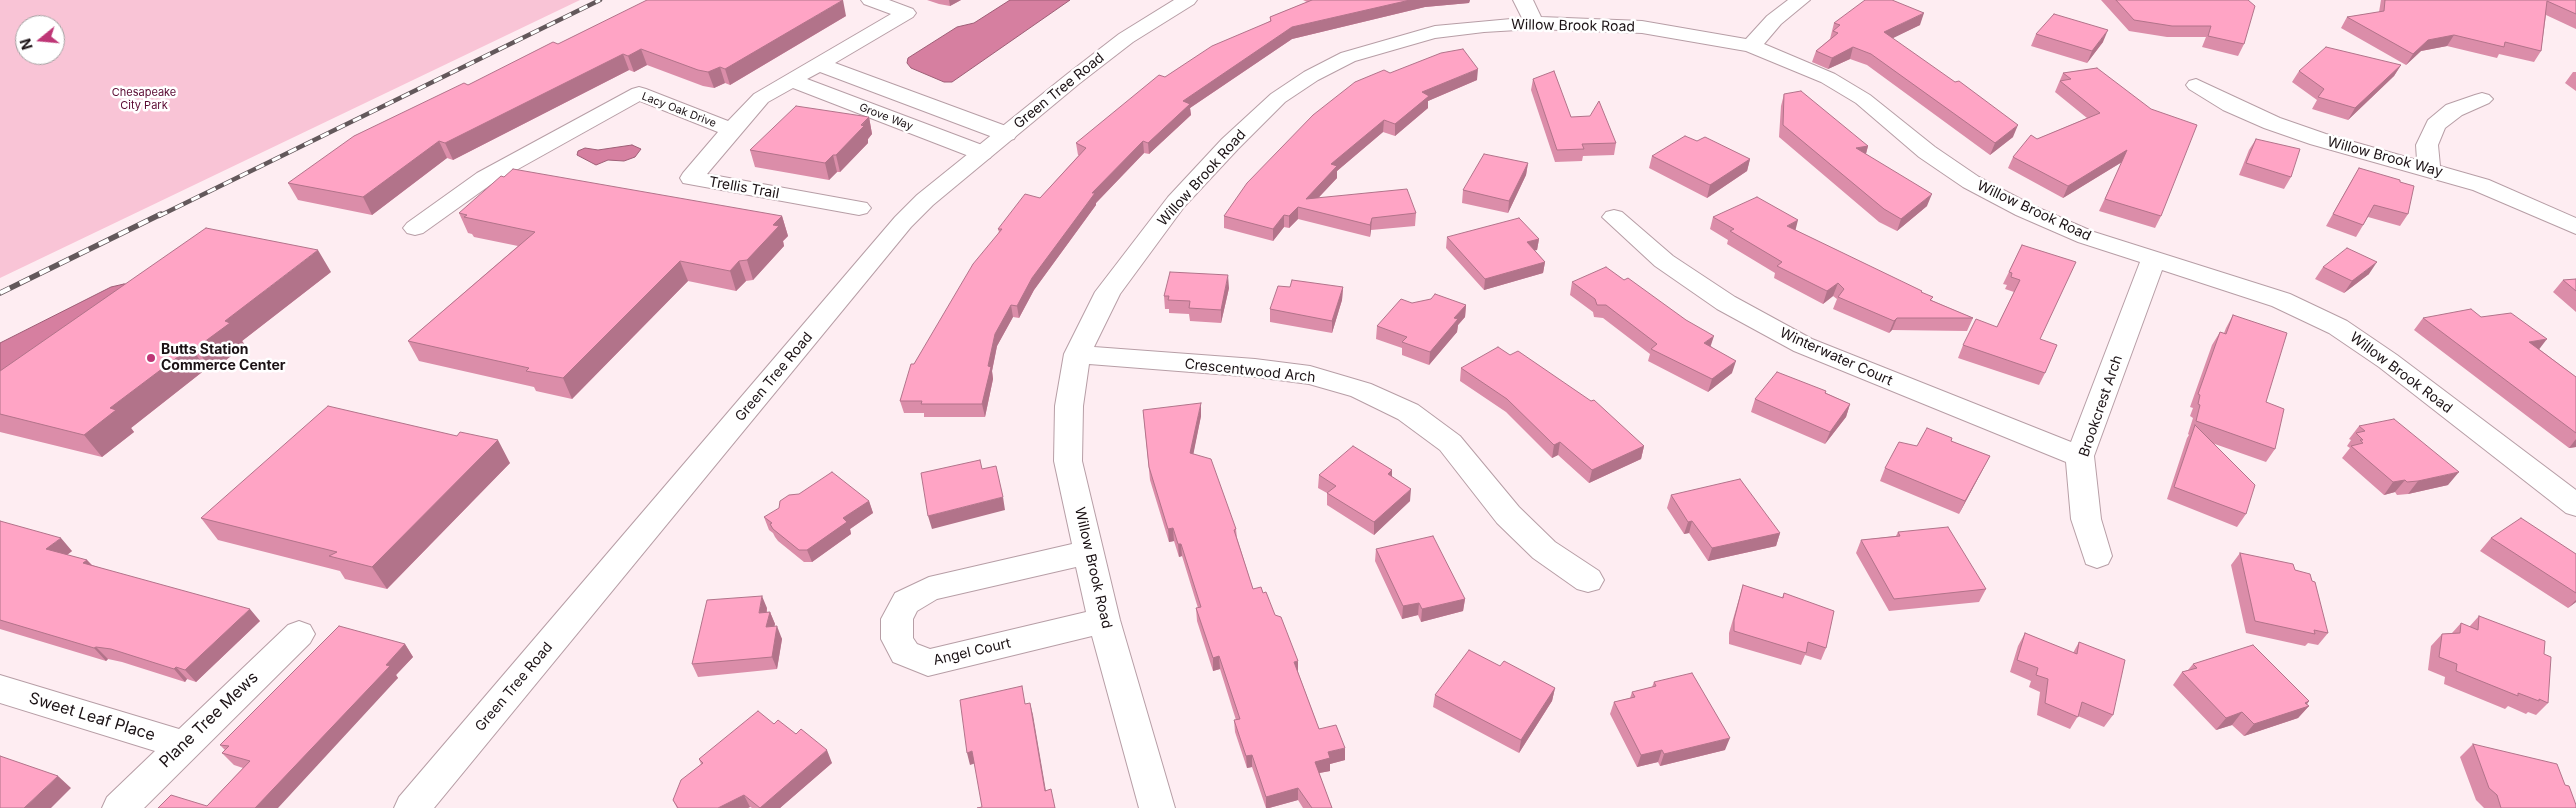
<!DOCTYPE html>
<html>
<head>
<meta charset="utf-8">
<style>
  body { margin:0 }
  #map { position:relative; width:2576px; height:808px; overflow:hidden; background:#feedf2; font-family:Inter,sans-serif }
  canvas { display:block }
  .north { position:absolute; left:15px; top:15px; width:50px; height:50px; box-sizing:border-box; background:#fff; border:1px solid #a4a0a1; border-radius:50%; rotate:253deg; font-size:14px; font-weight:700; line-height:20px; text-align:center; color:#1b1215 }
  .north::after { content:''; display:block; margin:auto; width:18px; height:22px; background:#be3676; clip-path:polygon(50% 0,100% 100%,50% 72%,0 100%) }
</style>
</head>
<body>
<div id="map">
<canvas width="2576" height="808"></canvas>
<div class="north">N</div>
</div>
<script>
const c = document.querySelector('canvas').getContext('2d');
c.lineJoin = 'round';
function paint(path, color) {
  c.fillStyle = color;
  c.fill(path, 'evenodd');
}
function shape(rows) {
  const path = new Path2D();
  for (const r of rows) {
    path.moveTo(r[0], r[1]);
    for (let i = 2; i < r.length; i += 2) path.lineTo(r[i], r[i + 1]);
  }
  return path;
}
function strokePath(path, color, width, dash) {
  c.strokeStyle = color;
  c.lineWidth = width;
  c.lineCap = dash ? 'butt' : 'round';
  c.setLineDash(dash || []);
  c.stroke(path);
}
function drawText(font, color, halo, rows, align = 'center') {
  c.font = font + ' Inter,sans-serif';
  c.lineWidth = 5;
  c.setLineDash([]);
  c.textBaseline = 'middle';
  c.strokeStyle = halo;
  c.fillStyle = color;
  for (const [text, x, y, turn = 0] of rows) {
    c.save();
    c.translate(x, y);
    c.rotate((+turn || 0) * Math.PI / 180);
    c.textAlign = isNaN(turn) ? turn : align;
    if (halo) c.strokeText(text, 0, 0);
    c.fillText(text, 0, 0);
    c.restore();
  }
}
paint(shape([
  [0,0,580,0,0,278],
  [25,25,55,25,55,55,25,55]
]), '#f9c4d6');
const water = shape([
  [1010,0,1070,0,952,82,944,82,911,68,907,63,908,58,957,27,974,23,1010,0],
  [632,145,641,149,635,157,624,161,608,160,596,165,577,155,578,151,585,148,598,150,632,145],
  [124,284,133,285,0,384,0,343,111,287,124,284]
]);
paint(water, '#d67fa0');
strokePath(water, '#9e5e76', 1);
const street = shape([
  [861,0,889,0,913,9,916,13,913,17,835,63,1014,129,1017,134,1014,139,1006,141,998,139,820,72,807,79,990,148,993,153,990,158,982,160,974,158,793,88,768,102,707,174,867,203,871,208,867,213,859,215,683,183,680,178,683,173,718,132,640,101,493,183,423,233,415,235,407,233,403,228,407,223,477,173,632,89,639,87,646,89,728,121,754,94,891,14,864,4,861,0],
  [1513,0,1533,0,1541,17,1642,21,1746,39,1767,16,1788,0,1810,0,1781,24,1764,44,1835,74,1870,95,1935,147,1979,177,2032,205,2094,232,2290,294,2347,321,2397,355,2576,490,2576,516,2566,513,2379,367,2329,333,2272,306,2162,270,2094,456,2101,519,2112,556,2108,564,2097,568,2086,564,2071,519,2066,462,1794,351,1717,309,1655,266,1602,217,1606,212,1614,210,1622,212,1673,256,1735,297,1812,339,2071,442,2140,262,2078,242,2016,215,1963,187,1919,157,1856,103,1821,82,1746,51,1642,33,1534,29,1484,32,1435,38,1355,61,1318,80,1285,102,1238,149,1184,207,1120,294,1094,347,1255,359,1310,366,1371,384,1418,405,1460,436,1519,507,1555,542,1599,571,1604,580,1599,589,1588,592,1577,589,1533,558,1497,523,1440,450,1398,419,1351,396,1309,384,1255,377,1089,364,1083,406,1082,461,1120,620,1175,808,1139,808,1092,636,928,676,893,662,881,639,881,619,895,593,929,577,1072,544,1054,461,1055,406,1064,354,1095,292,1168,197,1222,139,1271,94,1304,72,1341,53,1435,26,1522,18,1513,0],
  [1076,567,1086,612,930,649,917,644,913,638,913,619,917,611,937,599,1076,567],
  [2196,79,2280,118,2326,134,2417,160,2416,145,2428,120,2446,105,2475,95,2482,93,2489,95,2493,99,2489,103,2462,115,2445,128,2438,145,2440,166,2489,180,2576,218,2576,234,2473,190,2310,144,2264,128,2223,110,2189,89,2186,85,2189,81,2196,79],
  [299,621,310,625,315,634,310,643,144,808,102,808,107,797,155,751,0,703,0,675,179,729,288,625,299,621]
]);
const secondary = shape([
  [1174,0,1197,0,1194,4,1133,42,1080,83,933,205,911,227,434,808,394,808,399,797,895,217,917,195,1066,75,1119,34,1174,0]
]);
strokePath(street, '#b79ea6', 2);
strokePath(secondary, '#b79ea6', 2);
paint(street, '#fff');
paint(secondary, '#fff');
const railFar1 = shape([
  [159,216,600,0]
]);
const rail = shape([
  [0,293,161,214]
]);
strokePath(railFar1, '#63585b', 4.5);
strokePath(rail, '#63585b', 5.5);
strokePath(railFar1, '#fff', 3, [9]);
strokePath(rail, '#fff', 4, [11]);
paint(shape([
  [927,0,961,0,950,6,939,4],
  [1303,0,1470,0,1469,3,1425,7,1292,39,1190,108,1191,115,1149,154,1144,153,1096,203,1096,205,1034,290,1019,318,1013,317,997,346,992,371,993,379,985,417,924,417,924,413,904,413,900,401,914,364,999,232,998,229,1040,198,1079,155,1078,155,1076,143,1165,77,1270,21,1270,17,1307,2],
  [2101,0,2248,0,2244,44,2238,56,2202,47,2206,37,2167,37,2129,31],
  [2381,0,2576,0,2576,29,2546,15,2541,51,2534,62,2499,54,2497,58,2447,46,2421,51,2406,65,2341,28,2347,17,2379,12],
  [846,16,730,85,725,83,714,88,703,86,647,65,634,72,629,70,453,160,447,158,372,215,298,200,288,183,468,85,558,44],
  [1834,23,1920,25,1892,38,2013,137,1990,155,1867,65,1850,59,1828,69,1812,62,1816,51,1830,39],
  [2036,34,2103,42,2087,63,2031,46],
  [2401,65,2394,76,2348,120,2312,109,2317,100,2292,82,2299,71],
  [2097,68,2161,216,2155,228,2099,211,2122,162,2063,198,2008,168,2013,157,2037,139,2087,118,2055,92,2063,73],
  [2573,72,2576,72,2576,91,2565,83],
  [1390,73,1477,80,1428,101,1428,108,1395,136,1383,132,1337,171,1337,178,1318,198,1416,213,1415,226,1371,230,1370,237,1298,219,1289,228,1284,227,1273,241,1224,228,1224,216],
  [1533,79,1571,117,1616,143,1614,155,1583,156,1582,161,1555,162,1531,90],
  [1784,94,1868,146,1866,154,1927,206,1897,231,1879,222,1779,137,1781,106],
  [869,117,872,134,868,139,868,143,840,172,837,172,829,180,755,167,750,150],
  [2256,139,2291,177,2284,189,2239,175,2249,150],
  [1697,141,1750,159,1747,171,1707,198,1649,168,1652,156],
  [1528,163,1526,175,1508,213,1462,203,1463,190],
  [2352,180,2400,182,2408,214,2400,226,2368,217,2356,237,2326,226],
  [459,213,782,216,788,236,783,241,784,246,753,280,746,281,736,291,688,281,572,399,536,391,534,387,419,361,408,341,518,246,474,237,472,234,468,233],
  [1713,217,1795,230,1921,293,1933,297,1931,300,1973,318,1967,331,1892,330,1889,333,1833,309,1837,299,1833,296,1823,304,1774,278,1775,273,1727,244,1728,240,1710,229],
  [1447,237,1539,239,1537,250,1534,250,1545,262,1543,273,1484,290,1446,248],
  [2022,245,2040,339,2045,373,2039,385,1958,358,1963,345,1997,327,2014,292,2005,289,2007,285,2003,284],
  [2323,267,2369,274,2344,293,2315,279],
  [331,272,242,341,245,345,212,371,206,369,131,428,134,432,102,457,0,432,0,371],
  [2576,279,2576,312,2553,292,2563,280],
  [1572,282,1711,346,1732,373,1708,392,1648,361,1650,354,1603,318,1594,317,1593,312,1570,295],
  [1290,287,1343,287,1342,300,1332,333,1270,322,1270,309],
  [1229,288,1221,323,1190,321,1189,314,1169,313,1169,309,1165,309,1164,296],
  [1412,303,1466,305,1465,317,1458,325,1457,332,1429,365,1402,355,1402,348,1376,339,1377,326],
  [2233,315,2266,402,2275,449,2266,462,2212,443,2246,514,2237,527,2167,499,2187,438,2189,435,2188,434,2193,418,2190,416,2193,408,2190,407,2212,345,2220,332,2224,333,2226,328],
  [2481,317,2539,349,2576,377,2576,447,2569,448,2414,330,2423,318],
  [1461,368,1644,446,1641,459,1589,483,1558,455,1552,458,1506,412,1460,381],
  [1826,391,1826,393,1850,404,1846,417,1825,444,1751,412,1755,399],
  [1143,410,1201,416,1193,454,1236,529,1237,538,1253,589,1298,672,1319,729,1345,760,1330,764,1330,771,1319,773,1332,808,1303,808,1298,800,1269,808,1266,808,1252,767,1247,768,1235,732,1234,720,1236,720,1220,669,1213,671,1197,621,1196,608,1198,608,1182,556,1179,557,1174,541,1169,542,1150,480],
  [2359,426,2448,485,2408,494,2397,495,2395,492,2384,495,2342,458,2350,448,2347,446,2351,440,2349,439],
  [457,436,510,463,387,589,345,579,340,571,218,540,201,518],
  [1951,441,1990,456,1959,514,1880,481,1885,468,1917,446],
  [1392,470,1392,477,1410,501,1374,535,1327,505,1327,493,1318,488,1319,475],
  [1671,495,1780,533,1776,546,1708,561,1689,533,1684,534,1667,508],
  [869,501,873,513,850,529,851,534,812,562,804,562,778,541,775,537,773,533,769,530,764,517],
  [0,521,72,551,67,555,87,560,92,565,260,621,196,682,187,679,185,682,122,662,108,659,106,661,0,629],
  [1898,532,1986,589,1979,602,1889,611,1856,553,1861,540,1896,536],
  [2491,538,2576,554,2576,602,2568,608,2480,551],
  [1376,549,1465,599,1463,611,1421,622,1418,615,1402,619,1375,561],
  [2240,553,2295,570,2328,633,2318,645,2308,643,2305,646,2246,633,2231,565],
  [1743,585,1782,598,1784,593,1826,648,1821,660,1805,655,1801,665,1729,644,1729,633],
  [767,608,767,612,770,612,775,624,774,626,782,639,777,669,698,677,692,664],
  [2479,616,2544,654,2548,703,2536,715,2528,712,2526,714,2508,706,2505,709,2444,684,2445,677,2428,670,2431,646,2442,634,2452,633,2461,623,2469,627],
  [2025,633,2073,653,2079,642,2113,715,2104,727,2078,716,2070,729,2037,715,2040,692,2029,687,2031,681,2010,672,2018,646],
  [405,644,413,657,396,675,398,678,207,806,243,768,234,765,222,753,225,750,220,745],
  [2193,664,2309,701,2307,704,2309,706,2298,718,2244,736,2232,725,2216,730,2173,685,2182,672,2188,670],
  [1654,682,1725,750,1660,766,1658,762,1637,767,1610,714,1614,702,1630,698,1632,692,1652,687],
  [1555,688,1552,701,1519,753,1433,707,1435,695],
  [774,724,832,763,780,808,752,808,750,807,748,808,677,808,673,800,701,764,699,759],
  [2473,744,2565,785,2576,808,2484,808,2476,800,2460,757]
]), '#db8da9');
paint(shape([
  [843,0,846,16,730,85,725,69],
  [949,0,961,0,950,6],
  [1410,0,1470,0,1469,3,1425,7,1292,39,1190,108,1191,115,1149,154,1148,143,1183,101,1292,27],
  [1924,13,1920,25,1881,44,1884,32],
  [2108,30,2103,42,2087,63,2092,51],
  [2454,35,2447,46,2421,51,2406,65,2413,54,2428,40],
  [1853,47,1850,59,1828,69,1832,58],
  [641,49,647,65,634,72,628,56],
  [623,54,629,70,453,160,445,143],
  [2401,65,2394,76,2348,120,2355,108],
  [720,67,725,83,714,88,708,72],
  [1478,69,1477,80,1428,101,1428,108,1395,136,1395,124,1422,92],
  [869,117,872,134,868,139,868,143,840,172,836,155],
  [1384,120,1383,132,1337,171,1337,178,1307,210,1306,199,1331,164],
  [2018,125,2013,137,1990,155,1995,143],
  [439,141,447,158,372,215,363,197],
  [1143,141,1144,153,1096,203,1096,205,1034,290,1019,318,1017,306,1032,278,1092,193],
  [1868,146,1865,157,1856,148],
  [2127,150,2122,162,2063,198,2068,186],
  [833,155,837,172,829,180,825,163],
  [1750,159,1747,171,1707,198,1710,185],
  [1528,163,1526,175,1508,213,1509,201],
  [1932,194,1927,206,1897,231,1901,219],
  [1298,207,1298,219,1289,228,1289,216],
  [1284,215,1284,227,1273,241,1273,229],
  [782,216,788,236,783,241,784,246,753,280,747,260,773,225],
  [1372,218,1371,230,1370,237,1370,225],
  [1798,220,1795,232,1787,226],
  [1539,239,1537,250,1525,253,1527,242],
  [318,250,331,272,242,341,245,345,212,371,196,348,225,321],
  [680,261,688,281,572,399,563,378],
  [739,261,746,281,736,291,730,271],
  [1545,262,1543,273,1484,290,1485,279],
  [2377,262,2369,274,2344,293,2352,281],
  [1228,275,1229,288,1221,323,1221,310],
  [1838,283,1833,296,1823,304,1827,291],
  [1343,287,1342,300,1332,333,1332,321],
  [1011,305,1013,317,997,346,992,371,993,379,985,417,982,404,988,366,995,334],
  [1466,305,1465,317,1458,325,1457,332,1429,365,1430,352,1454,318],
  [1897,318,1892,330,1889,333,1894,321],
  [1714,336,1710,348,1704,343],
  [2547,339,2537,352,2529,342],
  [191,347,206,369,131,428,134,432,102,457,84,435,110,408],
  [1736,361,1732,373,1708,392,1712,379],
  [1201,403,1201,416,1191,466,1190,453],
  [1850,404,1846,417,1825,444,1830,432],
  [2576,439,2576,447,2569,448],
  [498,440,510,463,387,589,372,567],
  [1560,442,1558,455,1552,458,1554,445],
  [1644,446,1641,459,1589,483,1592,470],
  [1990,456,1983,469,1959,514,1965,501],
  [1392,470,1392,483,1388,474],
  [2459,472,2448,485,2408,494,2418,481],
  [2405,480,2395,492,2384,495,2393,482],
  [1411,489,1410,501,1374,535,1374,522],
  [1003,497,1005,510,932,529,928,516],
  [869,501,873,513,850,529,851,534,812,562,807,550,843,518],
  [1692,521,1689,533,1684,534,1688,522],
  [1173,528,1174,541,1169,542,1168,529],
  [1780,533,1776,546,1708,561,1712,548],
  [61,538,72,551,58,562,46,549],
  [1178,544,1181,544,1182,556,1179,557],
  [87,560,98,572,83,563],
  [762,596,767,608,764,625,759,613],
  [1465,599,1463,611,1421,622,1422,609],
  [2576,600,2576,602,2568,608],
  [1419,603,1418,615,1402,619,1403,606],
  [250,609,260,621,196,682,185,670],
  [770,612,775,624,771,640,766,627],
  [777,626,782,639,777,669,772,657],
  [405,644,413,657,396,675,398,678,278,808,255,808],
  [96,647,108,659,106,661,94,648],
  [1219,656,1220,669,1213,671,1213,658],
  [1298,661,1298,674,1294,662],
  [176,667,187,679,185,682,174,669],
  [1555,688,1552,701,1519,753,1521,740],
  [2309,701,2304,708,2309,706,2298,718,2244,736,2254,724],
  [1030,703,1033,715,1048,803,1045,791],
  [2242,712,2232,725,2216,730,2226,718],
  [1730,738,1725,750,1660,766,1664,754],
  [1345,748,1345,760,1330,764,1330,771,1314,774,1315,762,1328,752],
  [827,750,832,763,780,808,760,808],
  [1662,750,1658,762,1637,767,1641,755],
  [972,751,976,763,970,765,967,753],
  [1252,755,1252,767,1247,768,1246,756],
  [58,776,71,788,51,808,24,808],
  [1298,788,1298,800,1269,808,1266,808,1266,797],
  [744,795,750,807,748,808,718,808]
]), '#b2738a');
const building = shape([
  [647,0,843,0,725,69,720,67,708,72,698,70,641,49,628,56,623,54,445,143,439,141,363,197,288,183,354,136,464,83,468,85,553,42,558,44,647,0],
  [1312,0,1410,0,1292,27,1183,101,1190,104,1148,143,1143,141,1092,193,1095,193,1032,278,1017,306,1011,305,995,334,988,366,991,367,982,404,921,404,922,401,900,401,911,364,914,364,973,264,1002,229,998,229,1025,194,1040,198,1086,148,1076,143,1159,75,1165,77,1212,46,1271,21,1270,17,1312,0],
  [1865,0,1892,0,1924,13,1884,32,1955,82,1959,81,2018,125,1995,143,1871,54,1853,47,1832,58,1816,51,1838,33,1833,31,1840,25,1834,23,1865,0],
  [2116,0,2248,0,2255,6,2244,44,2208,36,2211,26,2172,26,2134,20,2116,0],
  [2385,0,2576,0,2576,14,2547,1,2541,51,2505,42,2504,47,2454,35,2428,40,2413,54,2347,17,2384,11,2385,0],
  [2054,14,2108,30,2092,51,2036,34,2054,14],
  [2326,47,2401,65,2355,108,2318,97,2324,89,2299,71,2326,47],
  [1463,49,1478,69,1422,92,1429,96,1395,124,1384,120,1331,164,1337,166,1306,199,1407,189,1416,213,1372,218,1370,225,1298,207,1289,216,1284,215,1273,229,1224,216,1247,183,1313,115,1355,82,1384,70,1390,73,1441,53,1463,49],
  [2097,68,2151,109,2197,125,2161,216,2105,199,2127,150,2068,186,2013,157,2031,135,2037,139,2100,113,2060,81,2071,79,2063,73,2097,68],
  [1554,71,1571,117,1590,116,1599,101,1616,143,1582,144,1584,149,1557,150,1533,79,1554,71],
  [1801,91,1868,146,1856,148,1932,194,1901,219,1884,209,1783,125,1784,94,1801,91],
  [796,106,869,117,861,125,864,126,836,155,833,155,825,163,750,150,796,106],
  [1685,136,1697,141,1705,137,1750,159,1710,185,1652,156,1685,136],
  [2256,139,2300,149,2291,177,2246,163,2256,139],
  [1484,154,1528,163,1509,201,1463,190,1484,154],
  [2359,168,2400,180,2400,182,2414,186,2408,214,2374,205,2363,225,2333,214,2359,168],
  [513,169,782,216,773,225,779,226,747,260,739,261,730,271,680,261,563,378,526,371,529,368,408,341,535,232,464,217,467,215,459,213,501,176,504,177,513,169],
  [1757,197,1798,220,1787,226,1922,291,1921,292,1933,297,1930,300,1973,318,1897,318,1894,321,1838,297,1844,289,1838,283,1827,291,1777,266,1782,262,1730,231,1734,229,1713,217,1757,197],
  [1519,218,1539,239,1527,242,1545,262,1485,279,1447,237,1519,218],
  [206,228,318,250,225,321,230,323,196,348,191,347,110,408,116,410,84,435,0,414,0,371,206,228],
  [2022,245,2076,262,2040,339,2057,345,2045,373,1963,345,1976,319,1997,327,2020,280,2011,277,2012,273,2009,272,2022,245],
  [2347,248,2377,262,2352,281,2323,267,2347,248],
  [1606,267,1624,280,1628,278,1686,320,1714,336,1704,343,1736,361,1712,379,1651,349,1657,344,1606,305,1597,305,1595,299,1572,282,1606,267],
  [1170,272,1228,275,1221,310,1189,308,1190,301,1168,300,1169,296,1164,296,1170,272],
  [2576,279,2576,291,2563,280,2576,279],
  [1292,280,1343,287,1332,321,1270,309,1278,286,1290,287,1292,280],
  [1435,294,1466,305,1454,318,1458,319,1430,352,1402,342,1407,337,1377,326,1401,299,1412,303,1431,299,1435,294],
  [2471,309,2481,317,2511,313,2547,339,2529,342,2576,377,2576,433,2423,318,2471,309],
  [2233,315,2287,333,2266,402,2284,409,2275,449,2196,421,2200,405,2198,404,2200,395,2198,394,2220,332,2226,334,2233,315],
  [1498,347,1510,355,1518,351,1591,401,1594,400,1644,446,1592,470,1560,442,1554,445,1507,399,1461,368,1498,347],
  [1777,372,1826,391,1825,393,1850,404,1830,432,1755,399,1777,372],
  [1201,403,1190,453,1211,459,1236,529,1234,530,1253,589,1261,587,1263,593,1266,592,1275,615,1281,617,1298,661,1294,662,1319,729,1336,725,1345,748,1328,752,1330,758,1315,762,1332,808,1312,808,1298,788,1266,797,1252,755,1246,756,1234,720,1240,719,1219,656,1213,658,1196,608,1201,607,1181,544,1178,544,1173,528,1168,529,1149,467,1143,410,1201,403],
  [328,406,457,436,460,432,498,440,372,567,329,556,337,552,201,518,328,406],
  [2394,419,2459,472,2418,481,2407,482,2405,480,2393,482,2351,446,2363,443,2360,440,2363,440,2356,433,2365,431,2359,426,2394,419],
  [2195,425,2255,485,2246,514,2174,487,2195,425],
  [1927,428,1952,438,1951,441,1990,456,1965,501,1885,468,1899,442,1917,446,1927,428],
  [1353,446,1392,470,1388,474,1411,489,1374,522,1327,493,1336,486,1319,475,1353,446],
  [980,460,982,469,996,466,1003,497,928,516,921,473,980,460],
  [832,472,869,501,843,518,847,522,807,550,799,550,773,529,770,524,772,523,764,517,779,508,780,501,789,495,799,494,832,472],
  [1740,479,1780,533,1712,548,1692,521,1688,522,1671,495,1740,479],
  [2521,518,2576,554,2576,593,2491,538,2521,518],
  [0,521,61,538,46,549,87,560,83,563,250,609,185,670,176,667,174,669,111,649,96,647,94,648,0,620,0,521],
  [1948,527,1986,589,1894,599,1861,540,1900,536,1898,532,1948,527],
  [1433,536,1465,599,1422,609,1419,603,1403,606,1376,549,1433,536],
  [2240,553,2293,564,2295,570,2310,574,2312,581,2315,582,2328,633,2314,630,2315,634,2255,621,2240,553],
  [1743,585,1783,598,1784,593,1834,611,1826,648,1808,642,1806,653,1734,631,1734,620,1743,585],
  [762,596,759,613,770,612,766,627,777,626,772,657,692,664,707,600,762,596],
  [2479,616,2545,641,2544,654,2551,657,2548,703,2539,699,2539,701,2518,693,2518,696,2456,671,2457,664,2439,657,2442,634,2460,633,2461,623,2478,630,2479,616],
  [339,626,405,644,386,665,390,666,255,808,158,808,171,795,207,806,250,761,222,753,229,746,220,745,339,626],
  [2025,633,2077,654,2079,642,2125,660,2113,715,2082,702,2078,717,2045,703,2048,679,2036,675,2038,668,2017,660,2025,633],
  [2253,645,2309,701,2305,703,2309,706,2254,724,2242,712,2226,718,2182,672,2197,668,2193,664,2253,645],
  [1469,650,1500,666,1504,661,1555,688,1521,740,1435,695,1469,650],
  [1692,673,1730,738,1664,754,1662,750,1641,755,1614,702,1635,697,1632,692,1656,686,1654,682,1692,673],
  [1022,686,1025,704,1030,703,1045,791,1051,789,1055,808,977,808,982,807,972,751,967,753,960,700,1022,686],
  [758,711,774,724,778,720,796,734,801,729,827,750,760,808,744,795,718,808,678,808,673,800,681,780,703,763,699,759,758,711],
  [2473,744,2557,764,2565,785,2569,786,2576,805,2576,808,2501,808,2497,795,2489,788,2473,744],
  [0,756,58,776,24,808,0,808,0,756]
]);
paint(building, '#ffa4c5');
strokePath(building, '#b2738a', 1);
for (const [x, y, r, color] of [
  [151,358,5,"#be3676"]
]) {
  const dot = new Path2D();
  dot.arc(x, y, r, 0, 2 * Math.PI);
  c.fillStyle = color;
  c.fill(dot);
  strokePath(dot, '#fff', 2);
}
drawText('11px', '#5a0a32', '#fff', [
  ["Chesapeake",144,93],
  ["City Park",144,106]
]);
drawText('11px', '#1b1215', '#fff', [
  ["Lacy Oak Drive",679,110,21],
  ["Grove Way",886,117,21]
]);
drawText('14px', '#1b1215', '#fff', [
  ["Willow Brook Road",1573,26,1],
  ["Green Tree Road",1059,91,-39],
  ["Willow Brook Way",2385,157,15],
  ["Willow Brook Road",1202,178,-48],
  ["Trellis Trail",744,188,10],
  ["Willow Brook Road",2034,211,25],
  ["Winterwater Court",1836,357,24],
  ["Crescentwood Arch",1250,371,6],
  ["Willow Brook Road",2401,373,37],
  ["Green Tree Road",774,377,-50],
  ["Brookcrest Arch",2101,406,-71],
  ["Willow Brook Road",1093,568,77],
  ["Angel Court",972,652,-13],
  ["Green Tree Road",514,687,-50]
]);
drawText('bold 14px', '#1b1215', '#fff', [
  ["Butts Station",161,350],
  ["Commerce Center",161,366]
], 'left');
drawText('16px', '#1b1215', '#fff', [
  ["Sweet Leaf Place",92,717,17],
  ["Plane Tree Mews",209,720,-44]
]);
</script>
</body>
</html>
